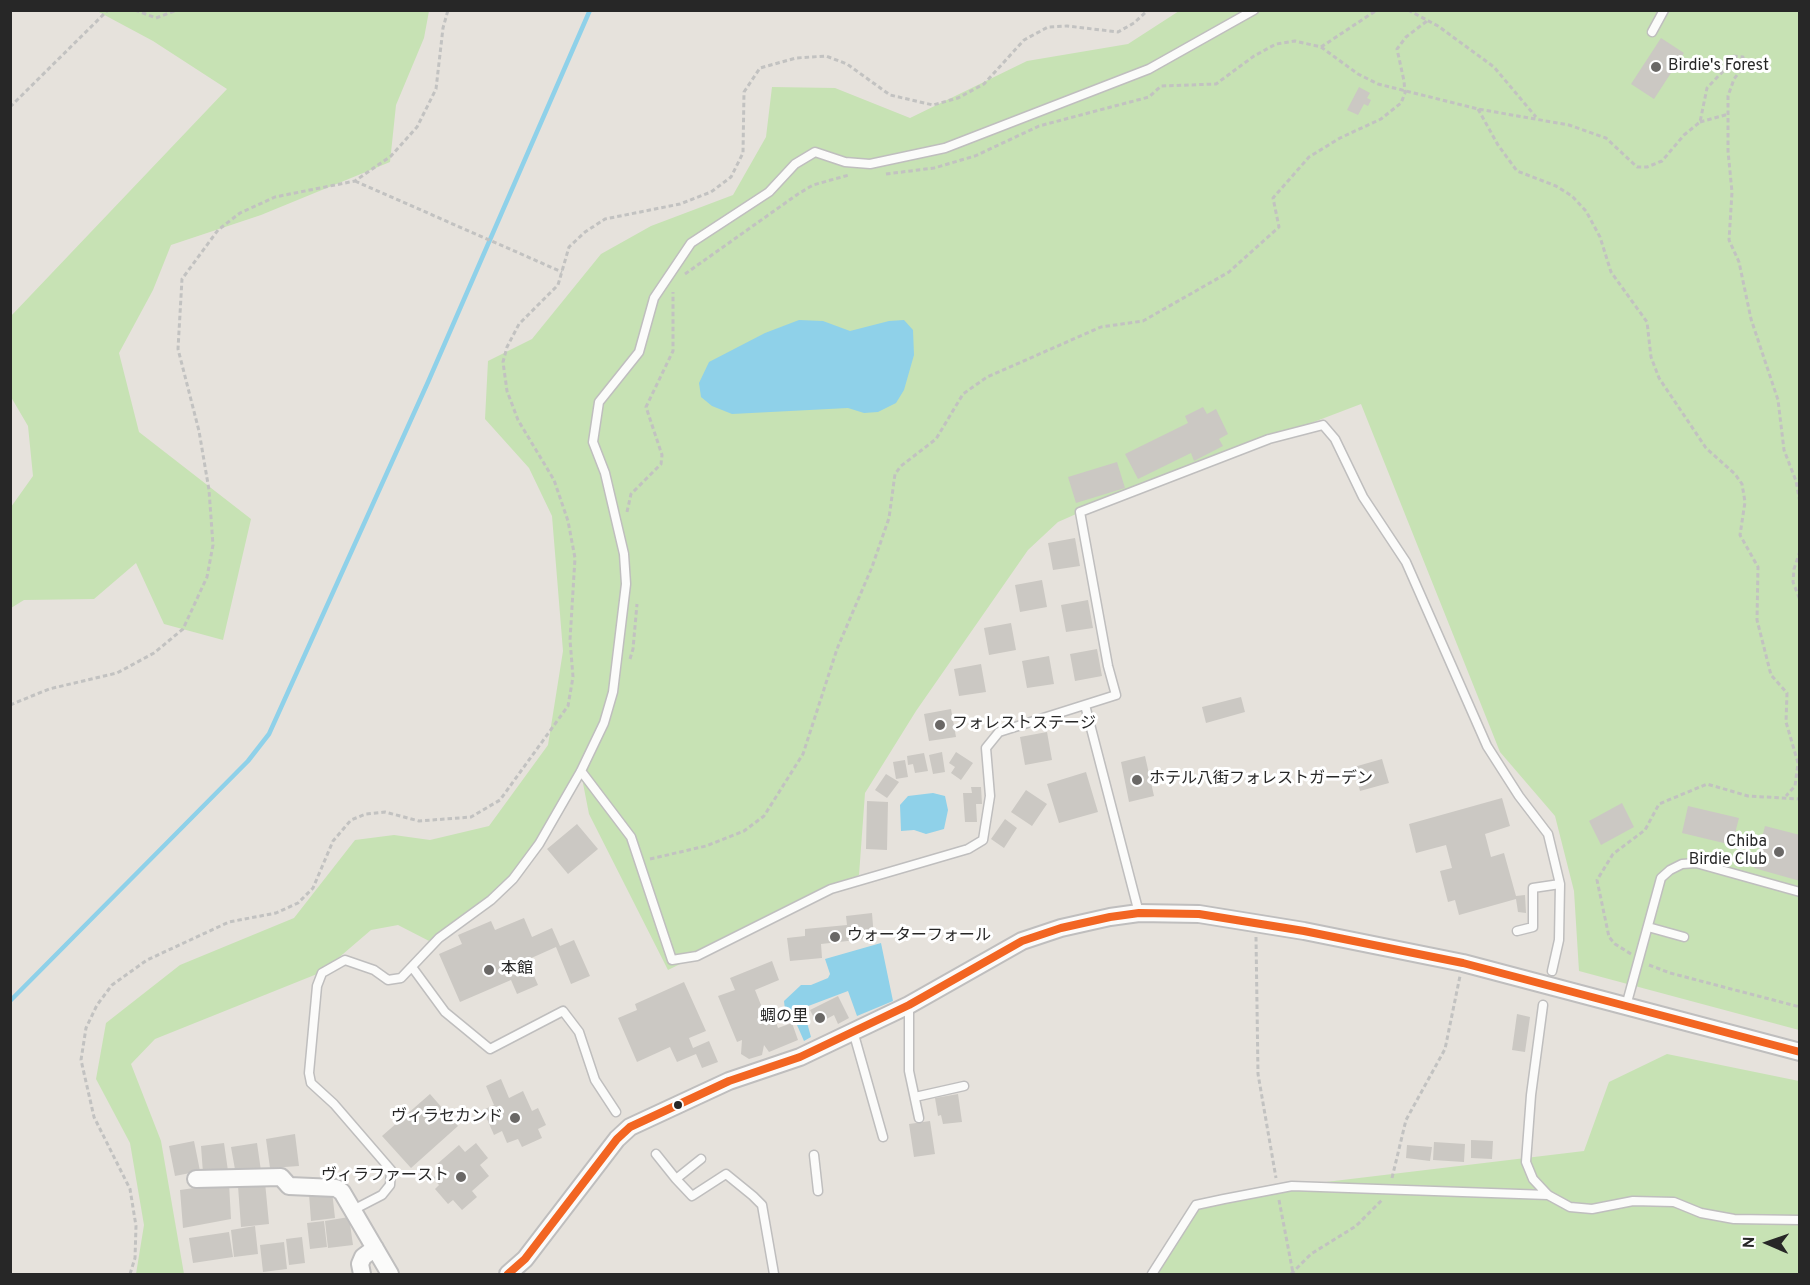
<!DOCTYPE html>
<html>
<head>
<meta charset="utf-8">
<style>
  body { margin:0 }
  #map { position:relative; width:1810px; height:1285px; overflow:hidden; background:#e6e2dc; font-family:Overpass,sans-serif }
  canvas { display:block }
  .frame { position:absolute; inset:0; border:12px solid #272727; pointer-events:none }
  .north { position:absolute; left:1738px; top:1213px; width:60px; height:60px; -webkit-text-stroke:4px #fff; paint-order:stroke; rotate:272deg; font-size:16px; font-weight:700; line-height:24px; text-align:center; color:#272727 }
  .north::after { content:''; display:block; margin:auto; width:21px; height:27px; background:#272727; clip-path:polygon(50% 0,100% 100%,50% 72%,0 100%) }
</style>
</head>
<body>
<div id="map">
<canvas width="1810" height="1285"></canvas>
<div class="frame"></div>
<div class="north">N</div>
</div>
<script>
const c = document.querySelector('canvas').getContext('2d');
c.lineJoin = 'round';
function paint(path, color) {
  c.fillStyle = color;
  c.fill(path, 'evenodd');
}
function shape(rows) {
  const path = new Path2D();
  for (const r of rows) {
    path.moveTo(r[0], r[1]);
    for (let i = 2; i < r.length; i += 2) path.lineTo(r[i], r[i + 1]);
  }
  return path;
}
function strokePath(path, color, width, dash) {
  c.strokeStyle = color;
  c.lineWidth = width;
  c.lineCap = dash ? 'butt' : 'round';
  c.setLineDash(dash || []);
  c.stroke(path);
}
function drawText(font, color, halo, rows, align = 'center') {
  c.font = font + ' Overpass,"Noto Sans JP",sans-serif';
  c.lineWidth = 6;
  c.setLineDash([]);
  c.textBaseline = 'middle';
  c.strokeStyle = halo;
  c.fillStyle = color;
  for (const [text, x, y, turn = 0] of rows) {
    c.save();
    c.translate(x, y);
    c.rotate((+turn || 0) * Math.PI / 180);
    c.textAlign = isNaN(turn) ? turn : align;
    if (halo) c.strokeText(text, 0, 0);
    c.fillText(text, 0, 0);
    c.restore();
  }
}
paint(shape([
  [97,11,429,11,424,38,396,105,390,162,261,215,171,245,153,290,119,353,139,432,251,519,223,640,164,624,136,563,94,599,24,600,11,608,11,507,33,476,28,426,11,397,11,316,227,89,153,41],
  [1179,11,1799,11,1799,1030,1579,971,1574,891,1555,816,1500,752,1361,404,1101,503,1058,522,1028,550,916,711,865,793,859,875,668,970,589,814,581,773,507,888,433,943,398,925,371,930,322,972,155,1039,131,1064,161,1141,184,1274,136,1274,144,1225,130,1143,96,1079,106,1023,180,965,294,918,355,840,394,835,430,840,489,826,548,745,563,651,552,516,529,468,485,419,488,361,532,339,601,254,651,226,733,195,766,137,772,87,835,88,910,118,1027,61,1128,44],
  [1667,1054,1799,1081,1799,1274,1151,1274,1196,1205,1259,1190,1584,1151,1609,1082]
]), '#c7e2b4');
paint(shape([
  [799,320,823,321,850,331,889,321,904,320,913,330,914,355,904,390,896,403,878,412,864,413,848,408,732,414,712,406,701,397,699,383,709,362,765,333],
  [933,793,945,796,948,810,944,829,926,834,914,830,901,831,900,805,908,796],
  [881,943,893,1001,857,1016,848,991,803,1008,811,1037,804,1041,793,1016,785,1010,784,1001,801,985,811,985,828,978,830,974,825,959]
]), '#8fd1e9');
strokePath(shape([
  [10,1001,248,761,269,734,428,382,590,10]
]), '#8fd1e9', 4.5);
paint(shape([
  [1661,38,1684,53,1654,99,1631,84],
  [1359,87,1370,93,1367,98,1371,100,1368,106,1364,104,1358,115,1347,110],
  [1203,407,1207,414,1216,409,1228,434,1219,439,1223,446,1194,461,1191,453,1138,479,1125,454,1188,423,1185,416],
  [1117,462,1125,488,1076,503,1068,477],
  [1075,538,1080,566,1053,570,1048,543],
  [1042,580,1047,607,1020,612,1015,585],
  [1088,600,1093,628,1066,632,1061,605],
  [1011,623,1016,650,989,655,984,628],
  [1097,649,1102,676,1075,681,1070,654],
  [1049,656,1054,684,1027,688,1022,661],
  [981,664,986,692,959,696,954,669],
  [1241,697,1245,712,1206,723,1202,707],
  [951,709,956,737,929,741,924,714],
  [1047,732,1052,760,1025,765,1020,737],
  [942,752,945,772,933,774,929,755],
  [956,752,973,763,961,780,951,773,955,767,949,763],
  [924,753,928,771,915,773,913,764,908,765,907,756],
  [1145,756,1154,796,1129,802,1121,762],
  [1382,759,1389,783,1360,791,1354,767],
  [905,760,908,777,896,779,893,762],
  [1086,772,1098,812,1059,823,1047,784],
  [886,774,899,782,887,798,875,790],
  [971,787,981,787,982,804,976,804,977,822,965,822,963,793,972,793],
  [1026,790,1047,804,1032,826,1011,812],
  [1502,798,1510,826,1485,834,1491,857,1504,853,1516,896,1525,895,1526,913,1518,912,1516,899,1459,915,1455,900,1448,902,1440,871,1452,868,1446,845,1416,853,1409,824],
  [867,801,888,802,887,850,866,849],
  [1622,803,1634,827,1601,845,1589,821],
  [1688,806,1739,818,1732,845,1682,833],
  [1005,819,1017,828,1004,848,991,839],
  [577,824,598,849,568,874,547,849],
  [1765,826,1800,835,1800,881,1754,868],
  [872,913,874,938,821,944,822,958,790,961,787,938,805,936,805,929,847,925,846,916],
  [524,918,532,937,552,928,560,946,574,940,590,976,571,984,556,947,527,960,538,985,517,994,511,980,460,1002,439,954,462,944,458,935,491,921,495,930],
  [772,961,779,980,755,990,767,1020,774,1017,778,1028,792,1023,798,1040,769,1052,764,1045,762,1055,749,1059,741,1054,742,1040,737,1042,718,996,735,990,730,978],
  [684,982,706,1031,689,1038,693,1048,709,1041,718,1062,702,1068,696,1054,677,1062,670,1047,637,1062,618,1018,637,1010,635,1004],
  [838,996,849,1018,838,1024,834,1015,817,1024,810,1010],
  [1517,1014,1530,1017,1525,1052,1512,1050],
  [501,1079,509,1098,523,1091,532,1111,538,1108,546,1125,538,1129,542,1138,522,1147,518,1139,507,1143,502,1131,494,1135,483,1110,494,1105,486,1086],
  [430,1094,458,1126,411,1168,382,1136],
  [958,1094,962,1122,943,1124,941,1115,938,1116,935,1098],
  [930,1121,935,1154,914,1157,909,1124],
  [295,1134,299,1166,270,1168,266,1139],
  [1471,1140,1493,1141,1492,1159,1471,1158],
  [194,1141,200,1171,175,1176,169,1146],
  [1434,1142,1465,1144,1464,1162,1433,1160],
  [224,1143,228,1171,203,1173,201,1146],
  [257,1143,261,1171,236,1175,231,1147],
  [476,1143,488,1158,480,1165,489,1176,472,1191,477,1197,462,1210,453,1200,448,1204,435,1189,439,1185,433,1178,441,1171,436,1165,459,1145,465,1152],
  [1407,1145,1432,1147,1430,1161,1406,1158],
  [265,1182,269,1224,241,1227,238,1186],
  [229,1183,231,1219,183,1228,180,1190],
  [332,1191,335,1218,311,1221,309,1194],
  [349,1217,353,1245,328,1248,325,1221],
  [324,1221,327,1247,310,1249,307,1223],
  [255,1226,258,1254,234,1257,231,1230],
  [229,1232,233,1257,193,1263,189,1238],
  [302,1237,305,1263,289,1265,286,1239],
  [284,1242,287,1269,263,1272,260,1245]
]), '#cbc8c3');
const lane = shape([
  [1652,32,1664,10],
  [1085,705,1139,913],
  [581,771,631,837,672,960,697,956,831,889,968,849,983,840,990,796,986,748,999,732,1116,695,1108,666,1080,512,1269,439,1323,425,1335,439,1363,497,1406,562,1487,746,1519,796,1548,834,1560,884,1559,940,1552,971],
  [1648,927,1684,937],
  [1517,931,1533,927,1533,888,1560,884],
  [412,967,445,1012,490,1049,563,1011,579,1032,595,1080,616,1112],
  [1543,1005,1531,1095,1526,1162,1533,1179,1548,1195,1570,1207,1592,1209,1633,1201,1674,1202,1701,1213,1734,1219,1800,1220],
  [909,1006,909,1071,919,1118],
  [1626,1006,1661,878,1670,870,1682,864,1696,863,1800,892],
  [853,1031,883,1137],
  [915,1097,964,1086],
  [656,1154,676,1179,701,1159],
  [814,1155,818,1191],
  [676,1179,692,1196,726,1174,753,1196,762,1205,774,1274],
  [353,1210,382,1195,390,1185,391,1170,334,1104,311,1083,309,1073,317,986,322,973,345,960,374,970,388,980,401,978,439,938,491,900,513,879,539,844,581,771,604,723,613,692,626,584,624,554,605,473,593,442,599,402,639,352,654,298,691,243,769,192,795,164,815,152,845,162,870,164,945,148,1149,69,1254,10],
  [1152,1274,1196,1205,1224,1199,1292,1186,1548,1195]
]);
const street = shape([
  [196,1179,281,1177,289,1186,336,1188,342,1192,390,1274],
  [362,1274,360,1264,363,1257,375,1248],
  [508,1274,525,1259,617,1139,630,1127,729,1081,800,1057,909,1005,1022,941,1061,928,1110,917,1139,913,1199,914,1304,931,1463,963,1800,1052]
]);
strokePath(lane, '#bfbebe', 11);
strokePath(street, '#bfbebe', 20);
strokePath(shape([
  [135,10,156,18,177,10],
  [1408,10,1438,26,1494,67,1536,117],
  [1321,47,1358,74,1378,84,1478,109,1569,125,1606,138,1637,167,1647,167,1662,161,1684,135,1700,122,1707,88,1727,67,1733,56,1743,57,1743,67,1734,79,1728,96,1728,151,1732,192,1729,240,1739,262,1751,319,1778,400,1784,450,1796,481,1800,503],
  [10,107,108,10],
  [1478,109,1498,145,1517,171,1556,186,1572,196,1586,211,1600,237,1611,272,1647,322,1651,357,1659,378,1706,448,1735,474,1742,484,1745,502,1740,535,1758,567,1757,620,1771,675,1787,693,1786,722,1798,763,1795,786,1786,796],
  [1700,122,1729,114],
  [886,174,934,168,975,156,1039,126,1149,97,1161,86,1216,84,1254,56,1276,44,1295,41,1321,47,1377,10],
  [355,181,562,272],
  [685,274,798,194,813,185,849,175],
  [627,512,631,494,661,464,662,455,646,407,673,351,673,292],
  [1800,551,1794,569,1793,582,1800,600],
  [630,659,633,649,637,604],
  [10,705,49,689,117,673,154,653,183,629,207,577,213,545,209,490,199,431,178,349,182,279,218,230,240,213,275,197,355,181,391,156,417,127,436,89,443,28,448,10],
  [650,859,706,846,744,831,764,816,803,754,837,649,872,567,889,518,895,474,901,466,936,439,963,394,987,377,1101,327,1143,321,1229,272,1279,227,1273,198,1309,157,1340,138,1381,119,1401,103,1405,93,1404,81,1397,49,1406,37,1427,21],
  [1256,937,1258,1074,1276,1178],
  [1631,954,1615,944,1609,937,1597,880,1613,854,1645,830,1659,804,1707,784,1748,796,1800,799],
  [1649,965,1670,973,1800,1007],
  [1392,1178,1406,1120,1445,1049,1460,976],
  [1279,1200,1293,1273],
  [130,1274,135,1258,136,1226,130,1189,94,1117,81,1060,86,1028,97,1005,112,985,147,960,229,922,276,913,298,903,313,888,333,841,351,820,366,814,385,812,419,821,471,817,500,800,568,706,573,677,570,640,575,558,568,521,554,480,518,420,507,391,503,362,507,347,519,324,558,285,569,247,585,232,605,219,680,204,711,192,731,177,743,153,744,92,760,68,796,58,826,56,847,64,890,95,933,105,958,98,984,84,1024,40,1048,27,1067,26,1118,32,1134,23,1148,10],
  [1291,1274,1311,1254,1356,1226,1382,1200]
]), '#c2c2c1', 3, [4.5, 3]);
strokePath(lane, '#fbfbfa', 8);
strokePath(street, '#fbfbfa', 16);
strokePath(shape([
  [508,1274,525,1259,617,1139,630,1127,729,1081,800,1057,909,1005,1022,941,1061,928,1110,917,1139,913,1199,914,1304,931,1463,963,1800,1052]
]), '#f26522', 8);
for (const [x, y, r, color] of [
  [1656,67,6,"#6a6866"],
  [940,725,6,"#6a6866"],
  [1137,780,6,"#6a6866"],
  [1779,852,6,"#6a6866"],
  [835,937,6,"#6a6866"],
  [489,970,6,"#6a6866"],
  [820,1018,6,"#6a6866"],
  [678,1105,5,"#272727"],
  [515,1118,6,"#6a6866"],
  [461,1177,6,"#6a6866"]
]) {
  const dot = new Path2D();
  dot.arc(x, y, r, 0, 2 * Math.PI);
  c.fillStyle = color;
  c.fill(dot);
  strokePath(dot, '#fff', 2);
}
drawText('16px', '#272727', '#fff', [
  ["Birdie's Forest",1668,67],
  ["フォレストステージ",952,725],
  ["ホテル八街フォレストガーデン",1149,780],
  ["Chiba",1767,843,"right"],
  ["Birdie Club",1767,861,"right"],
  ["ウォーターフォール",847,937],
  ["本館",501,970],
  ["蜩の里",808,1018,"right"],
  ["ヴィラセカンド",503,1118,"right"],
  ["ヴィラファースト",449,1177,"right"]
], 'left');
</script>
</body>
</html>
